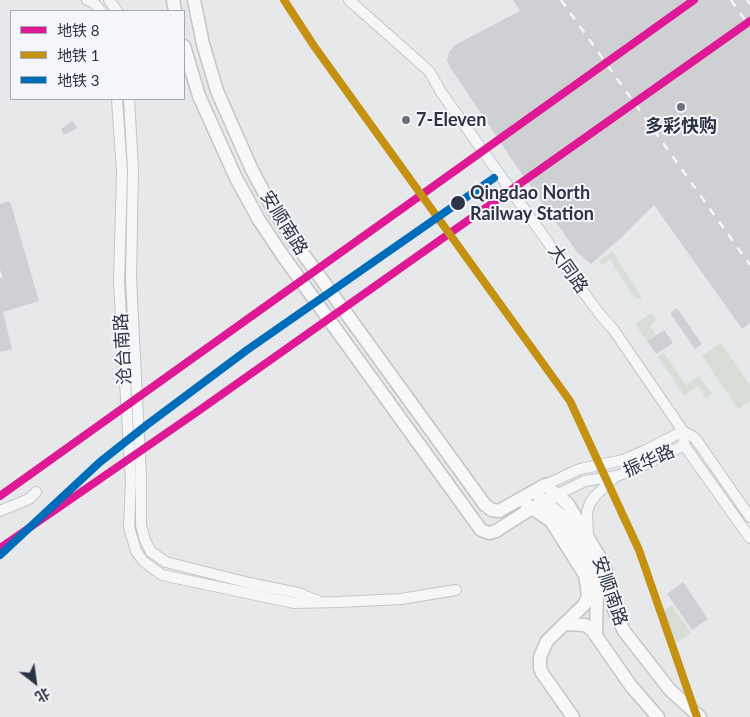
<!DOCTYPE html>
<html>
<head>
<meta charset="utf-8">
<style>
  body { margin:0 }
  #map { position:relative; width:750px; height:717px; overflow:hidden; background:#e6e8ea; font-family:Lato,"Noto Sans SC",sans-serif }
  canvas { display:block }
  .legend { position:absolute; left:10px; top:10px; width:175px; height:90px; box-sizing:border-box; background:#f4f6f9; border:1px solid #a4a8b1; margin:0; padding:6px 9px; list-style:none; font-size:15px; color:#2b3445 }
  .legend li { display:flex; align-items:center; gap:10px; height:25px }
  .legend b { width:25px; border:1px solid #a4a8b1 }
  .north { position:absolute; left:10px; top:657px; width:50px; height:50px; -webkit-text-stroke:4px #f4f6f9; paint-order:stroke; rotate:150deg; font-size:14px; font-weight:700; line-height:20px; text-align:center; color:#2b3445 }
  .north::after { content:''; display:block; margin:auto; width:18px; height:22px; background:#2b3445; clip-path:polygon(50% 0,100% 100%,50% 72%,0 100%) }
</style>
</head>
<body>
<div id="map">
<canvas width="750" height="717"></canvas>
<ul class="legend">
<li><b style="height:6px;background:#df1995"></b>地铁 8</li>
<li><b style="height:6px;background:#c49111"></b>地铁 1</li>
<li><b style="height:6px;background:#006dbb"></b>地铁 3</li>
</ul>
<div class="north">北</div>
</div>
<script>
const c = document.querySelector('canvas').getContext('2d');
c.lineJoin = 'round';
function paint(path, color) {
  c.fillStyle = color;
  c.fill(path, 'evenodd');
}
function shape(rows) {
  const path = new Path2D();
  for (const r of rows) {
    path.moveTo(r[0], r[1]);
    for (let i = 2; i < r.length; i += 2) path.lineTo(r[i], r[i + 1]);
  }
  return path;
}
function strokePath(path, color, width, dash) {
  c.strokeStyle = color;
  c.lineWidth = width;
  c.lineCap = dash ? 'butt' : 'round';
  c.setLineDash(dash || []);
  c.stroke(path);
}
function drawText(font, color, halo, rows, align = 'center') {
  c.font = font + ' Lato,"Noto Sans SC",sans-serif';
  c.lineWidth = 4;
  c.setLineDash([]);
  c.textBaseline = 'middle';
  c.strokeStyle = halo;
  c.fillStyle = color;
  for (const [text, x, y, turn = 0] of rows) {
    c.save();
    c.translate(x, y);
    c.rotate((+turn || 0) * Math.PI / 180);
    c.textAlign = isNaN(turn) ? turn : align;
    if (halo) c.strokeText(text, 0, 0);
    c.fillText(text, 0, 0);
    c.restore();
  }
}
paint(shape([
  [611,252,613,252,642,298,637,299,632,294,610,260,602,265,599,261],
  [651,313,657,320,650,326,656,335,647,341,635,324],
  [721,343,750,385,750,401,738,409,702,356],
  [664,353,686,385,699,376,712,394,706,398,698,386,684,395,658,357],
  [672,605,691,633,676,643,657,615]
]), '#d6ded6');
paint(shape([
  [513,0,750,0,750,323,742,329,654,205,622,237,591,264,577,252,515,164,450,67,447,60,449,52,455,45,520,11],
  [73,121,77,128,64,135,61,129],
  [10,201,39,301,3,312,12,349,0,352,0,278,3,278,0,269,0,204],
  [677,308,702,344,695,349,670,313],
  [664,330,673,343,656,354,647,341],
  [683,582,708,619,692,630,667,594]
]), '#ced0d3');
const minor = shape([
  [87,0,93,2,101,11],
  [109,0,117,11],
  [349,0,429,71,441,92,584,293,602,317,613,329,683,431,684,445,750,538],
  [117,99,122,172,119,282,131,481,129,527,136,551,143,561,162,575,294,603,339,602,401,599,456,590],
  [129,99,133,169,131,279,141,476,141,525,145,540,151,552,166,562,249,583,298,593,318,601],
  [545,485,580,469,623,460,646,450,683,431,695,438,750,517],
  [558,494,585,481,616,476,628,472,653,461,684,445],
  [0,511,29,499,36,492],
  [588,536,587,512,590,503,595,496,616,476]
]);
const major = shape([
  [173,0,175,11],
  [194,0,203,44,217,91,252,170,274,211,291,237,485,505,492,510,499,511,545,485,568,504,602,561,609,579,614,610,624,631,670,690,700,717],
  [184,46,199,96,236,178,259,220,283,256,481,530,489,533,496,531,532,508,558,494],
  [540,498,562,516,593,568,597,587,596,636],
  [526,504,551,521,585,575,587,587,588,596,584,605,547,641,540,657,540,668,542,673,573,717],
  [564,624,585,625,592,630,631,686,658,717]
]);
strokePath(minor, '#c4c6c8', 12);
strokePath(major, '#c2c5c8', 15);
strokePath(minor, '#f5f6f7', 10);
strokePath(major, '#f8f8f8', 12);
const rail = shape([
  [561,0,750,265],
  [731,0,750,27],
  [747,0,750,4]
]);
strokePath(rail, '#cecfd2', 4.5);
strokePath(rail, '#f4f6f9', 2.5, [8]);
strokePath(shape([
  [0,496,694,0],
  [0,548,194,414,750,21]
]), '#df1995', 8);
strokePath(shape([
  [284,0,314,46,570,401,639,550,697,717]
]), '#c49111', 8);
strokePath(shape([
  [0,555,100,462,148,424,247,350,494,178]
]), '#006dbb', 8);
for (const [x, y, r, color] of [
  [681,107,5,"#6c737f"],
  [406,120,5,"#6c737f"],
  [458,203,8,"#2b3445"]
]) {
  const dot = new Path2D();
  dot.arc(x, y, r, 0, 2 * Math.PI);
  c.fillStyle = color;
  c.fill(dot);
  strokePath(dot, '#f4f6f9', 2);
}
drawText('bold 18px', '#2b3445', '#f4f6f9', [
  ["7-Eleven",416,120],
  ["多彩快购",681,126,"center"]
], 'left');
drawText('bold 18px', '#2b3445', '#f4f6f9', [
  ["Qingdao North",470,193],
  ["Railway Station",470,214]
], 'left');
drawText('18px', '#2b3445', '#f4f6f9', [
  ["安顺南路",284,223,58],
  ["大同路",568,269,55],
  ["沧台南路",123,349,-93],
  ["振华路",649,461,-24],
  ["安顺南路",610,591,71]
]);
</script>
</body>
</html>
